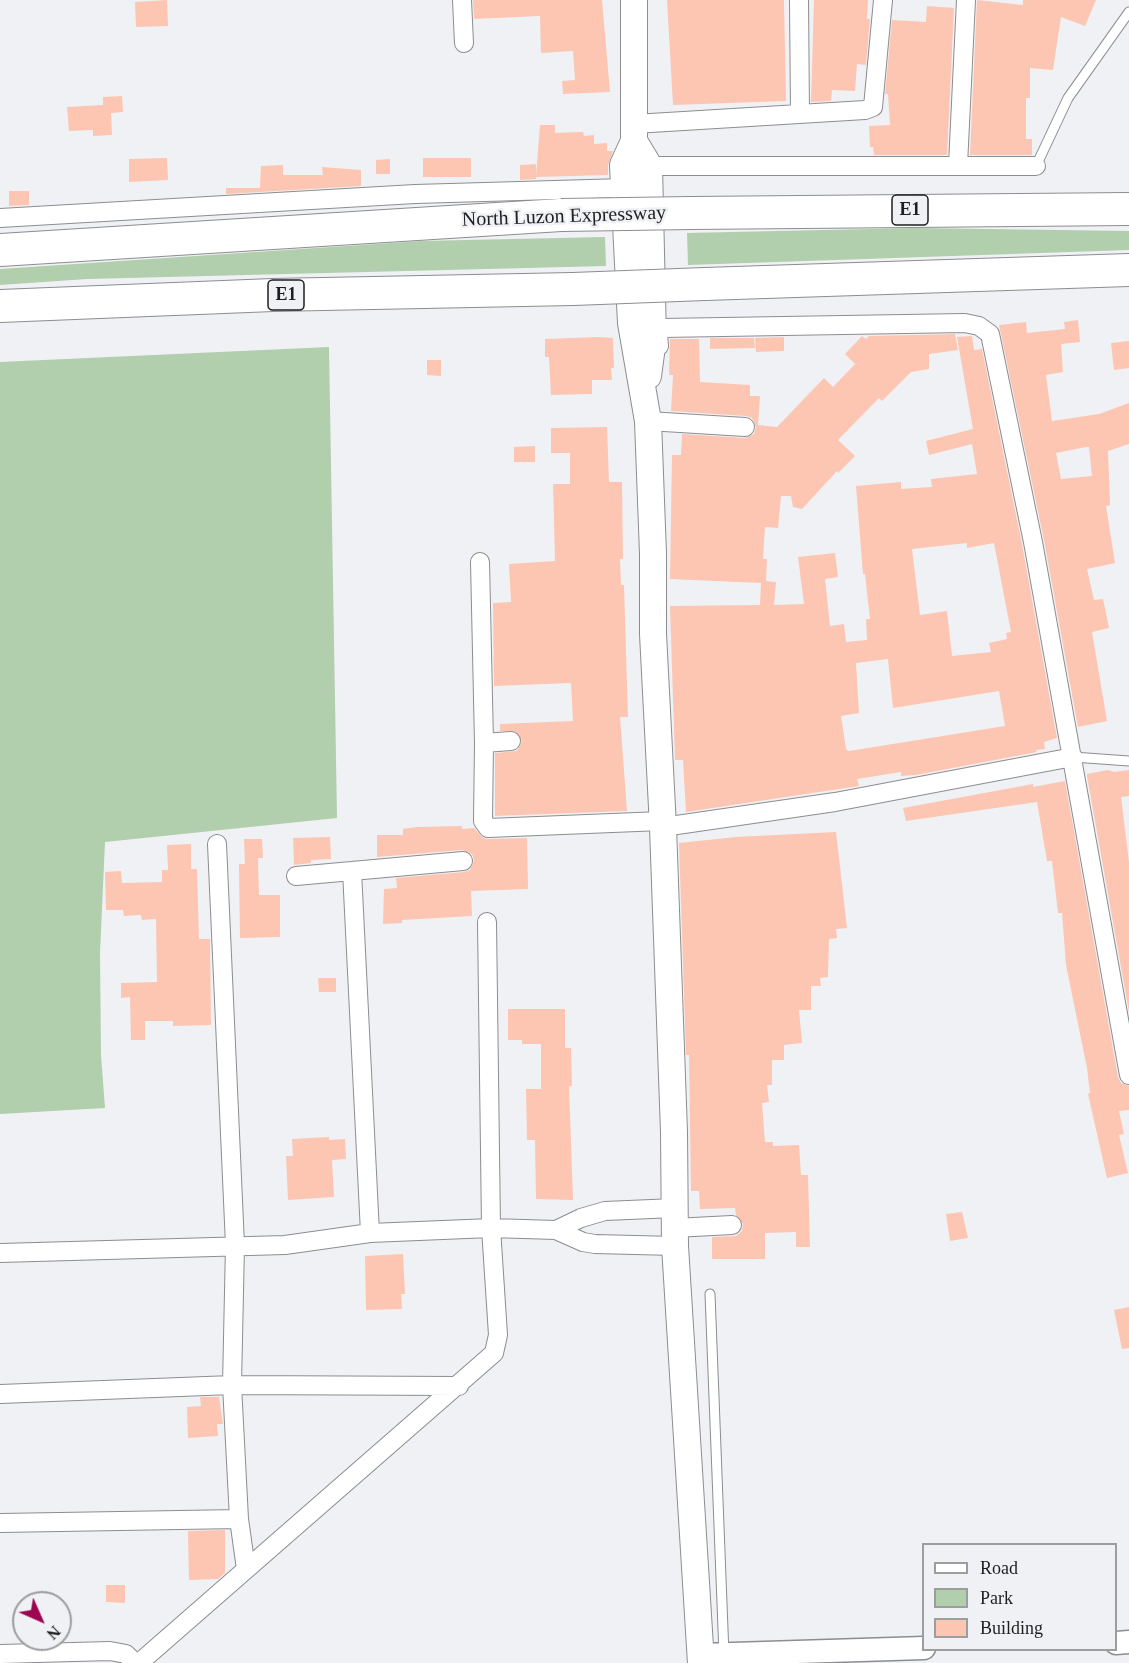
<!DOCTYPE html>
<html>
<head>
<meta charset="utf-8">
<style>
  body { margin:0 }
  #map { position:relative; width:1129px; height:1663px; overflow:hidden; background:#f0f1f5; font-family:"Times New Roman",serif }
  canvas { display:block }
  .legend { position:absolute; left:922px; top:1543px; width:195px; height:108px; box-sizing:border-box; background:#f0f1f5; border:2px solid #9c9d9f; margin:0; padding:8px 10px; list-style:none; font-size:18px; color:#1e1e1f }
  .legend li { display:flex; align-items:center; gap:12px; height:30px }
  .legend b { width:30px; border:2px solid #9c9d9f }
  .north { position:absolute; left:12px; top:1591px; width:60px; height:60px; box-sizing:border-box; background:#f0f1f5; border:2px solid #9c9d9f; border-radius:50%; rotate:135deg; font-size:16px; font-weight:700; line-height:24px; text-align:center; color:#1e1e1f }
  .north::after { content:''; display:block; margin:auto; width:21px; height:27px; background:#9d0550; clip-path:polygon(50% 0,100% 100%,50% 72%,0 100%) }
</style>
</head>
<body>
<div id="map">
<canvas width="1129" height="1663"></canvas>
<ul class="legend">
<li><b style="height:8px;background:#fff"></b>Road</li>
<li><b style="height:16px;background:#b1cead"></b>Park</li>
<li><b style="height:16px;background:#fcc6b2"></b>Building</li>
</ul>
<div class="north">N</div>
</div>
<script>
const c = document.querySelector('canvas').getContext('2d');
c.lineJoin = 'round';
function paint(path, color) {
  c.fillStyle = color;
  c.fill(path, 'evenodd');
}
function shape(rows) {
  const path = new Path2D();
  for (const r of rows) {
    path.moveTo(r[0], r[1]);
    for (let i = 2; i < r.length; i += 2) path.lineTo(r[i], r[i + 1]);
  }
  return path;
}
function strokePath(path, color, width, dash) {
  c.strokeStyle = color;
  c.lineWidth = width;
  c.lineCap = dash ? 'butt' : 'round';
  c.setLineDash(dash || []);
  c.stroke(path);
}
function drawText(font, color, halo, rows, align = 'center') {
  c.font = font + ' "Times New Roman",serif';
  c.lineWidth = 5;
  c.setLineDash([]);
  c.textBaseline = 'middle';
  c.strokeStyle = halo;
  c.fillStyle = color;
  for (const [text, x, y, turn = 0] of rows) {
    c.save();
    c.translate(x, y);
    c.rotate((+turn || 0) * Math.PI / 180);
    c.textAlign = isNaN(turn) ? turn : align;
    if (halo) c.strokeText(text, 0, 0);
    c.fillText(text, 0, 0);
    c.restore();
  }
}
paint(shape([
  [915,228,1129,231,1129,250,688,265,687,233],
  [605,237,606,266,87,279,0,285,0,269,421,241],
  [329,347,337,818,105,842,100,953,101,1055,105,1108,0,1114,0,362]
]), '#b1cead');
paint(shape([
  [167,0,168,26,136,27,135,2],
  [473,0,602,0,610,92,563,94,562,81,575,80,573,51,541,53,540,16,474,19],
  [667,0,784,0,786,101,673,105],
  [814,0,868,0,867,19,870,19,866,65,857,64,855,91,832,90,831,101,811,102],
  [977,0,1023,5,1023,0,1096,0,1085,26,1061,17,1053,70,1030,68,1030,98,1026,98,1026,139,1032,139,1032,155,970,155],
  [927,6,954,8,947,155,874,155,873,147,870,147,869,126,890,125,888,94,885,94,892,20,926,22],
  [122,96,123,112,111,113,112,135,93,136,93,130,69,131,67,107,103,105,103,97],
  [540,125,555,125,555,133,583,132,584,136,594,135,594,144,607,143,607,151,613,151,608,165,608,175,536,177,536,179,520,180,520,165,536,164,536,176],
  [167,158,168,180,129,182,129,159],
  [423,158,471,158,471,177,423,177],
  [390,159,390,174,376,174,376,160],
  [283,165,283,175,323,175,322,167,361,170,361,186,226,194,226,188,260,188,261,166],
  [9,191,29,191,29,205,9,206],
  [1078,320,1080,342,1061,344,1063,372,1046,375,1052,421,1099,414,1129,403,1129,444,1108,451,1110,505,1106,506,1115,563,1087,569,1094,600,1103,599,1109,628,1092,632,1107,721,1078,727,1044,540,999,325,1026,322,1027,333,1065,329,1064,322],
  [1086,447,1089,447,1092,476,1061,479,1056,453],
  [955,334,958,350,929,354,929,369,911,372,882,401,879,398,838,440,855,456,838,473,837,471,802,509,793,507,791,496,781,496,778,528,765,527,763,559,767,559,766,581,776,582,774,605,804,604,798,557,835,553,838,577,825,579,830,626,844,624,846,642,867,640,866,619,870,619,865,574,863,574,856,486,901,482,901,489,932,487,931,479,977,474,972,444,929,455,926,441,973,429,957,337,972,336,974,350,982,349,1022,544,1057,738,1044,742,1045,749,1036,750,1037,752,916,775,901,776,901,772,857,779,859,786,686,812,683,760,675,760,670,606,760,605,761,583,670,579,672,455,681,455,682,434,745,438,754,434,756,427,752,418,746,416,671,411,673,375,669,375,670,339,699,339,700,382,750,385,750,396,760,396,758,425,777,427,824,378,833,387,855,364,845,354,862,336,866,339,869,336],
  [967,543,967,548,994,543,1011,632,1006,633,1007,639,989,643,991,652,952,656,947,611,920,615,912,549],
  [888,659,893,708,999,691,1005,726,849,751,846,749,841,716,859,713,856,663],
  [598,337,613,338,614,368,611,368,612,380,592,380,592,394,551,395,549,357,545,357,545,339],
  [784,337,784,351,756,352,755,338],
  [710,338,754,338,755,348,710,349],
  [1129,341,1129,368,1114,370,1111,343],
  [427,360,441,360,441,376,427,375],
  [607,427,609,482,622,482,623,559,620,559,621,585,624,585,628,717,620,717,627,811,495,816,495,753,517,751,522,741,515,731,500,731,500,724,573,721,571,683,494,686,493,603,511,602,509,564,555,561,553,484,570,484,570,453,551,453,551,428],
  [535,446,535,462,514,462,514,447],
  [1108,770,1114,772,1129,770,1129,796,1121,797,1129,862,1129,1012,1087,776,1087,774],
  [1065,781,1118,1077,1121,1083,1129,1086,1129,1110,1119,1111,1124,1134,1119,1135,1128,1173,1107,1178,1088,1094,1090,1093,1087,1068,1066,965,1062,913,1058,913,1052,861,1047,861,1037,802,906,821,903,808,1033,784,1033,787],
  [462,826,462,829,474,828,483,838,488,839,527,838,528,889,471,891,472,916,402,920,402,923,383,924,384,889,397,888,396,878,464,872,470,870,474,861,472,854,462,850,377,857,377,835,403,835,403,829,416,827],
  [836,832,847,928,836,929,837,938,829,939,828,977,820,978,821,986,811,986,811,1010,799,1010,802,1043,784,1045,784,1060,772,1060,772,1085,767,1085,769,1102,762,1103,765,1142,773,1142,773,1146,799,1145,801,1175,808,1175,810,1247,796,1247,796,1232,765,1233,765,1259,712,1259,712,1237,736,1236,742,1231,743,1224,736,1215,735,1208,700,1209,699,1191,691,1191,689,1055,686,1055,679,843,736,837],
  [330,837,331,859,311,860,311,863,294,865,293,838],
  [244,839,262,839,263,858,258,858,259,895,280,895,280,937,240,938,239,864,245,864],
  [191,844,191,869,197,869,199,939,210,939,211,1025,173,1026,173,1021,145,1021,145,1040,131,1040,130,997,121,998,121,983,157,982,156,919,142,920,141,915,124,916,123,910,106,910,105,872,121,871,122,883,162,882,162,870,168,870,167,845],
  [318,978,336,978,336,992,319,992],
  [508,1009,565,1009,565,1048,571,1048,572,1086,569,1086,573,1200,536,1199,535,1140,527,1140,526,1089,541,1089,541,1044,522,1044,522,1040,508,1040],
  [329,1137,329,1140,345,1139,346,1159,332,1160,334,1197,288,1200,286,1156,293,1156,292,1139],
  [962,1212,968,1238,950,1241,946,1214],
  [403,1254,405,1294,401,1294,402,1309,366,1310,365,1256],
  [1129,1307,1129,1348,1122,1349,1114,1310],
  [200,1397,219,1397,223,1424,217,1424,218,1436,188,1438,187,1407,201,1406],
  [225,1530,225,1573,218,1579,189,1580,188,1531],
  [106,1585,125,1585,125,1603,106,1602]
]), '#fcc6b2');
const service = shape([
  [1036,166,1068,98,1129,12],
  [1073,757,1129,761],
  [710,1294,724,1655]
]);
const minor = shape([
  [462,0,464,43],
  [799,0,800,114],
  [634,124,865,110,873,107,883,0],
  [958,165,966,0],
  [649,166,1036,166],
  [0,218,415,194,624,188],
  [659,346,658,333,662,328,965,323,979,326,990,334,1033,542,1129,1075],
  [648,421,745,427],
  [480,562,484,743],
  [511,741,484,743,483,821,488,828,662,821],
  [663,827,835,802,1073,757],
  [217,844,235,1245,232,1385,239,1519,246,1569],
  [352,871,463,861],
  [296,876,352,871,370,1233],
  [674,1228,732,1225],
  [556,1230,581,1218,605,1211,675,1208],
  [0,1253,285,1245,370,1233,491,1228,556,1230,583,1242,595,1244,675,1246],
  [0,1394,232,1385,459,1386],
  [0,1523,239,1519],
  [0,1654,110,1651,126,1654,135,1663],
  [139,1663,494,1353,498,1335,491,1228,487,922]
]);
const tertiary = shape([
  [1116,1643,1129,1642],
  [701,1655,924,1648]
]);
const secondary = shape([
  [634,0,634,141,623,165,631,323,648,421,653,554,653,634,663,827,674,1132,675,1246,701,1663],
  [634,141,649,166,653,339,648,376]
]);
const motorway = shape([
  [691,213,1129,209],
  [0,250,561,215],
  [705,284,1129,270],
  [0,306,273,295,573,289]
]);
strokePath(service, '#8c8d90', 11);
strokePath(minor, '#8c8d90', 20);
strokePath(tertiary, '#8c8d90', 25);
strokePath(secondary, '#8c8d90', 28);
strokePath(motorway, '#8c8d90', 34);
strokePath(service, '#fff', 9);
strokePath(minor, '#fff', 18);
strokePath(tertiary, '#fff', 22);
strokePath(secondary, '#fff', 26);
strokePath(motorway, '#fff', 32);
const motorwayBridge = shape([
  [561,215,691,213],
  [573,289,705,284]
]);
strokePath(motorwayBridge, '#8c8d90', 34, []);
strokePath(motorwayBridge, '#fff', 32);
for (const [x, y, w] of [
  [910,210,36],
  [286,295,36]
]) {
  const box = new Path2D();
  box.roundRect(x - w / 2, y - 15, w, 30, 4.5);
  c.fillStyle = '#f0f1f5';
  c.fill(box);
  strokePath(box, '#1e1e1f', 1.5);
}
drawText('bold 18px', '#1e1e1f', null, [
  ["E1",910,210],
  ["E1",286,295]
]);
drawText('20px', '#1e1e1f', '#f0f1f5', [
  ["North Luzon Expressway",564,217,-2]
]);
</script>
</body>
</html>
